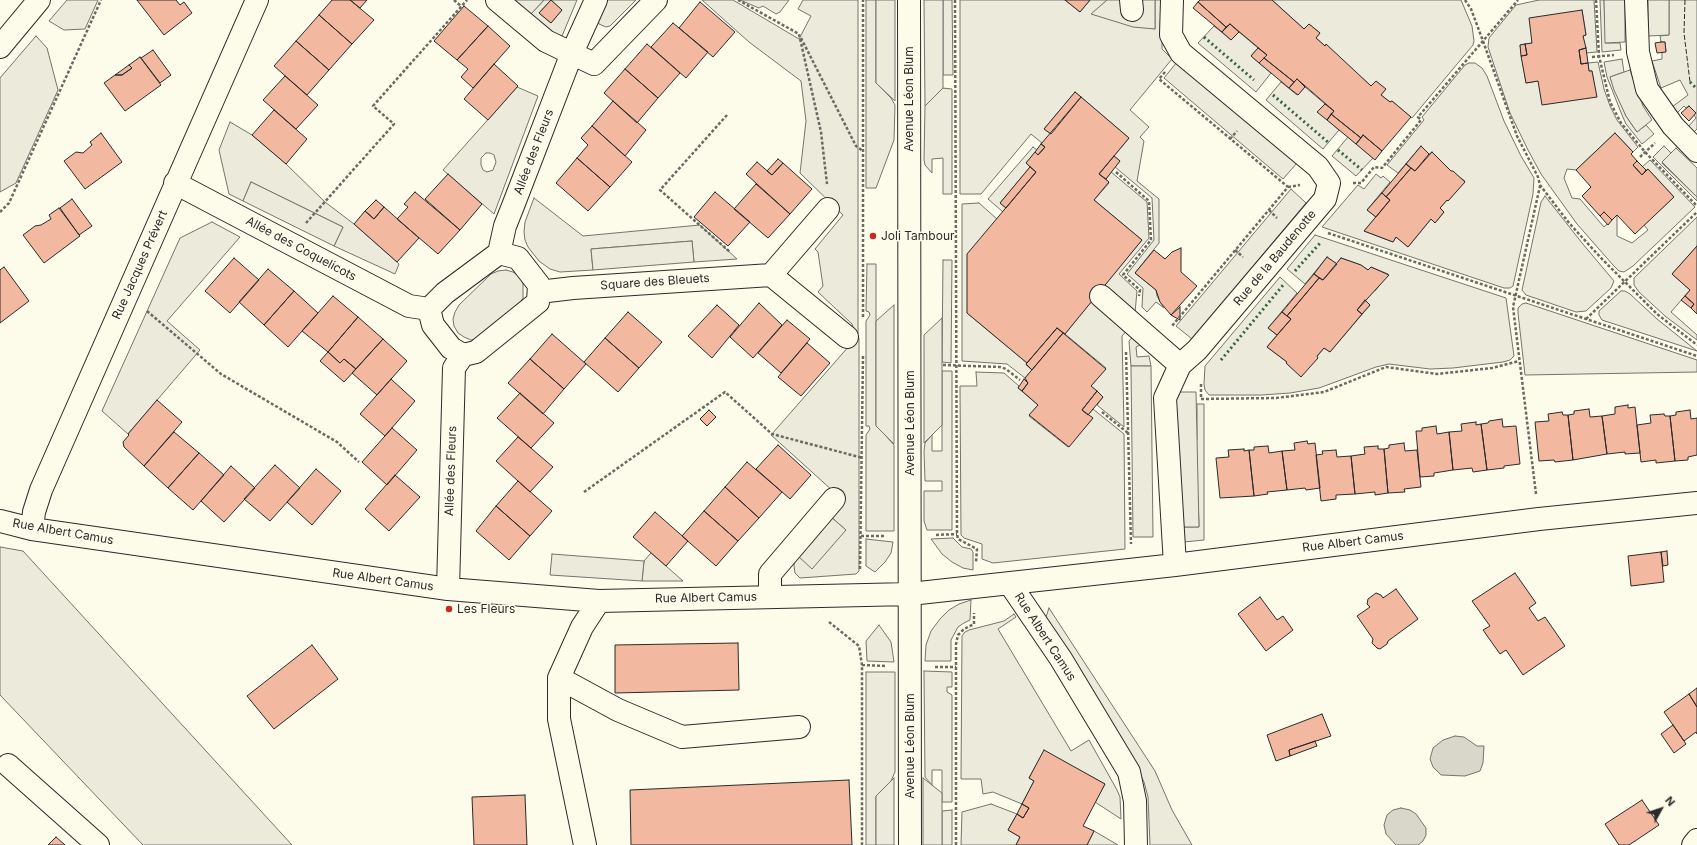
<!DOCTYPE html>
<html>
<head>
<meta charset="utf-8">
<style>
  body { margin:0 }
  #map { position:relative; width:1697px; height:845px; overflow:hidden; background:#fdfbea; font-family:Inter,sans-serif }
  canvas { display:block }
  .north { position:absolute; left:1641px; top:789px; width:40px; height:40px; -webkit-text-stroke:3px #fdfbea; paint-order:stroke; rotate:50deg; font-size:11px; font-weight:700; line-height:16px; text-align:center; color:#2b2b2b }
  .north::after { content:''; display:block; margin:auto; width:14px; height:18px; background:#2b2b2b; clip-path:polygon(50% 0,100% 100%,50% 72%,0 100%) }
</style>
</head>
<body>
<div id="map">
<canvas width="1697" height="845"></canvas>
<div class="north">N</div>
</div>
<script>
const c = document.querySelector('canvas').getContext('2d');
c.lineJoin = 'round';
function paint(path, color) {
  c.fillStyle = color;
  c.fill(path, 'evenodd');
}
function shape(rows) {
  const path = new Path2D();
  for (const r of rows) {
    path.moveTo(r[0], r[1]);
    for (let i = 2; i < r.length; i += 2) path.lineTo(r[i], r[i + 1]);
  }
  return path;
}
function strokePath(path, color, width, dash) {
  c.strokeStyle = color;
  c.lineWidth = width;
  c.lineCap = dash ? 'butt' : 'round';
  c.setLineDash(dash || []);
  c.stroke(path);
}
function drawText(font, color, halo, rows, align = 'center') {
  c.font = font + ' Inter,sans-serif';
  c.lineWidth = 3;
  c.setLineDash([]);
  c.textBaseline = 'middle';
  c.strokeStyle = halo;
  c.fillStyle = color;
  for (const [text, x, y, turn = 0] of rows) {
    c.save();
    c.translate(x, y);
    c.rotate((+turn || 0) * Math.PI / 180);
    c.textAlign = isNaN(turn) ? turn : align;
    if (halo) c.strokeText(text, 0, 0);
    c.fillText(text, 0, 0);
    c.restore();
  }
}
const green = shape([
  [67,0,98,0,85,29,64,30,49,21,67,0],
  [544,0,551,0,539,13,551,23,562,10,551,0,577,0,562,36,554,35,530,15,544,0],
  [607,0,636,0,610,26,606,27,599,24,598,20,607,0],
  [702,0,733,0,799,39,811,16,798,9,803,0,858,0,858,334,855,333,852,324,818,292,823,286,818,252,815,249,843,215,800,173,806,121,801,81,749,42,702,0],
  [740,0,789,0,780,12,776,14,763,6,759,8,740,0],
  [866,0,876,0,876,83,891,98,895,105,894,140,876,188,866,188,866,0],
  [943,0,952,0,953,75,943,75,943,0],
  [960,0,1065,0,1080,12,1090,0,1107,0,1092,14,1155,29,1155,0,1162,0,1162,49,1172,59,1130,110,1149,127,1140,137,1144,141,1137,181,1159,199,1159,243,1135,273,1156,290,1157,296,1164,308,1156,302,1147,312,1142,307,1143,288,1127,274,1154,240,1152,198,1115,167,1120,161,1114,156,1129,138,1075,92,1044,129,1051,134,1042,143,1031,134,981,194,960,194,960,0],
  [1272,0,1461,0,1472,26,1474,41,1473,45,1412,118,1392,101,1390,102,1381,95,1385,89,1376,81,1371,86,1326,45,1325,46,1316,38,1320,33,1309,24,1304,29,1272,0],
  [1539,0,1594,0,1597,52,1586,53,1583,36,1586,35,1582,10,1532,43,1520,45,1526,83,1538,81,1596,97,1592,71,1589,71,1588,63,1598,62,1604,89,1610,106,1617,120,1638,147,1633,152,1615,133,1576,170,1567,169,1564,178,1572,198,1580,199,1604,227,1617,215,1617,236,1632,243,1648,230,1644,225,1674,197,1648,169,1646,170,1642,167,1650,160,1695,207,1633,266,1624,272,1619,271,1613,265,1577,224,1541,174,1528,150,1510,113,1488,47,1489,38,1516,5,1539,0],
  [1600,0,1604,0,1605,25,1625,25,1605,43,1620,43,1621,50,1602,52,1600,0],
  [1669,0,1697,0,1697,129,1694,132,1688,127,1696,118,1694,115,1696,113,1689,106,1686,108,1684,106,1676,114,1672,107,1688,95,1680,80,1661,88,1652,61,1662,59,1662,52,1666,51,1665,42,1661,42,1660,36,1669,35,1669,0],
  [1214,26,1231,40,1239,32,1258,48,1251,56,1271,73,1256,92,1198,43,1214,26],
  [36,36,47,48,58,90,16,183,0,192,0,78,36,36],
  [1622,59,1624,72,1610,77,1626,116,1632,125,1637,132,1646,125,1654,134,1642,144,1626,124,1622,115,1607,77,1604,62,1622,59],
  [1469,63,1475,63,1482,68,1487,76,1504,121,1521,156,1534,178,1533,194,1513,286,1510,288,1504,288,1322,227,1358,185,1364,189,1376,174,1381,178,1383,176,1390,182,1367,210,1376,217,1364,231,1393,242,1396,237,1408,247,1431,219,1436,222,1444,212,1440,208,1447,200,1448,201,1465,181,1451,171,1432,152,1429,154,1421,146,1398,173,1387,165,1424,120,1422,117,1465,65,1469,63],
  [1281,82,1297,95,1305,87,1325,104,1318,112,1339,130,1323,149,1266,100,1281,82],
  [517,87,538,96,494,214,443,170,517,87],
  [486,153,490,153,494,155,496,162,493,170,487,172,483,170,481,165,481,158,486,153],
  [942,88,952,89,952,194,943,194,943,158,932,159,932,173,925,165,924,160,925,106,942,88],
  [230,122,252,135,286,164,325,202,354,224,397,262,399,264,395,274,334,246,343,227,251,182,243,201,229,194,219,150,230,122],
  [1348,137,1373,158,1356,176,1332,156,1348,137],
  [1664,146,1671,153,1662,163,1697,197,1697,201,1653,157,1664,146],
  [1033,147,1037,150,1026,163,1030,167,1000,203,1006,208,1003,212,988,199,1033,147],
  [1111,172,1147,202,1149,238,1119,274,1137,291,1135,313,1103,287,1142,240,1094,200,1109,183,1106,179,1111,172],
  [1545,196,1582,243,1614,281,1611,288,1586,311,1576,312,1526,295,1522,290,1541,202,1545,196],
  [534,198,583,236,700,225,737,259,694,262,692,241,591,249,593,270,560,272,550,269,539,261,528,247,525,240,524,232,525,222,534,198],
  [979,203,997,219,967,313,1027,363,1026,365,1032,370,1025,378,1007,364,962,361,962,204,979,203],
  [1697,217,1697,246,1672,274,1690,290,1671,312,1697,335,1697,340,1665,316,1639,292,1634,285,1634,278,1697,217],
  [212,222,240,237,167,321,200,350,128,434,102,411,180,238,212,222],
  [1315,235,1506,298,1514,356,1510,360,1503,362,1453,368,1430,369,1389,364,1376,367,1319,388,1290,393,1262,395,1209,395,1205,390,1204,384,1205,366,1280,277,1297,293,1268,328,1277,335,1267,347,1287,362,1286,363,1301,376,1324,348,1330,352,1370,305,1365,300,1374,290,1375,291,1388,274,1371,267,1368,270,1361,265,1341,258,1337,264,1327,257,1305,284,1287,269,1315,235],
  [943,260,952,260,951,363,942,362,943,260],
  [867,264,876,264,876,425,894,445,894,531,866,531,866,435,870,429,869,426,866,426,866,321,870,315,869,312,866,311,867,264],
  [506,270,513,272,520,277,523,284,523,298,519,304,479,339,471,340,464,337,458,333,454,326,453,319,455,312,459,305,491,274,498,271,506,270],
  [1621,291,1625,291,1630,294,1657,319,1697,351,1602,320,1599,315,1599,311,1621,291],
  [1094,298,1129,328,1122,336,1124,427,1097,405,1103,397,1091,386,1106,368,1065,334,1094,298],
  [1526,303,1697,360,1697,372,1525,375,1518,313,1518,308,1522,304,1526,303],
  [1135,334,1144,343,1136,347,1137,357,1149,356,1151,366,1131,366,1129,341,1135,334],
  [857,337,859,338,859,571,856,574,800,578,795,573,794,566,794,561,797,555,846,530,831,517,844,501,771,435,857,337],
  [942,371,952,371,952,530,927,530,924,521,924,491,942,491,942,481,925,481,924,451,925,443,932,435,932,451,942,451,942,371],
  [976,372,1004,373,1019,386,1018,388,1038,405,1029,416,1068,447,1093,418,1088,415,1093,409,1124,434,1125,549,993,563,982,559,982,544,964,538,961,535,960,386,977,386,976,372],
  [1197,404,1204,404,1204,540,1184,542,1179,527,1199,527,1198,496,1178,496,1197,439,1197,404],
  [953,538,962,547,971,549,973,552,973,570,963,568,952,562,942,554,931,539,953,538],
  [866,539,893,542,891,553,885,562,875,572,866,566,866,539],
  [0,547,23,551,292,845,143,845,0,695,0,547],
  [651,553,666,566,683,581,642,581,644,561,651,553],
  [971,600,970,620,964,623,958,627,951,640,951,661,925,661,926,645,931,631,940,619,949,610,959,604,971,600],
  [1049,608,1155,771,1172,810,1192,845,1150,845,1148,797,1144,782,1136,766,1046,617,1049,608],
  [1014,614,1016,617,998,629,1071,751,1089,740,1117,790,1120,797,1121,819,1095,802,1105,784,1044,751,1029,778,1034,781,1022,804,993,792,983,794,981,779,961,779,962,636,965,632,969,630,1004,621,1014,614],
  [879,625,891,642,894,662,867,661,866,641,879,625],
  [924,671,952,672,952,687,947,687,947,692,952,695,952,802,942,802,942,770,932,770,932,785,925,777,924,671],
  [866,672,895,672,895,772,891,781,876,796,876,845,866,845,866,672],
  [991,804,1017,814,1008,830,1020,837,1016,845,961,845,962,812,991,804],
  [952,810,952,845,942,845,942,811,952,810],
  [1094,831,1118,845,1087,845,1094,831]
]);
paint(green, '#ecebdb');
strokePath(green, '#74746e', 1);
const parking = shape([
  [513,0,544,0,530,15,513,0],
  [876,0,895,0,895,101,876,83,876,0],
  [924,0,943,0,943,88,925,106,924,0],
  [1107,0,1155,0,1155,29,1133,27,1091,14,1107,0],
  [1604,0,1625,0,1625,42,1605,43,1604,0],
  [1648,0,1669,0,1669,35,1648,36,1648,0],
  [1177,62,1297,163,1283,179,1164,78,1177,62],
  [1630,70,1643,106,1652,120,1637,132,1626,116,1614,90,1610,77,1630,70],
  [1676,148,1697,168,1697,197,1662,162,1676,148],
  [251,182,343,227,334,246,243,201,251,182],
  [1291,189,1306,203,1192,339,1176,326,1291,189],
  [692,241,694,262,593,270,591,249,692,241],
  [894,305,894,444,876,426,876,321,894,305],
  [942,318,942,425,924,443,924,335,942,318],
  [1131,366,1151,366,1153,537,1133,537,1131,366],
  [1178,392,1196,392,1199,527,1179,527,1176,402,1178,392],
  [831,517,846,530,812,569,797,555,831,517],
  [552,554,644,561,642,581,550,575,552,554],
  [894,778,894,845,876,845,876,796,894,778],
  [923,778,942,793,942,845,923,845,923,778]
]);
paint(parking, '#eceadb');
strokePath(parking, '#74746e', 1);
const water = shape([
  [1455,736,1464,737,1477,746,1484,746,1483,763,1480,771,1465,776,1441,775,1433,767,1430,759,1433,748,1443,740,1455,736],
  [1401,808,1410,810,1416,814,1426,828,1426,835,1423,841,1418,845,1396,845,1386,834,1384,825,1387,815,1393,810,1401,808]
]);
paint(water, '#d8d7c9');
strokePath(water, '#74746e', 1);
const building = shape([
  [137,0,176,0,180,5,184,2,192,13,164,35,137,0],
  [332,0,350,0,374,20,352,44,319,15,332,0],
  [350,0,367,0,360,8,350,0],
  [551,0,562,10,551,23,539,13,551,0],
  [1065,0,1090,0,1080,12,1065,0],
  [1200,0,1272,0,1304,29,1309,24,1320,33,1316,38,1325,46,1326,44,1371,86,1376,81,1386,89,1381,95,1390,102,1392,101,1411,117,1382,151,1363,135,1361,138,1331,114,1334,111,1297,79,1294,82,1264,58,1267,55,1230,24,1226,27,1198,2,1200,0],
  [700,2,735,32,713,57,679,28,700,2],
  [1198,2,1226,27,1222,32,1193,8,1198,2],
  [464,6,488,26,457,60,434,41,464,6],
  [1582,10,1586,35,1583,36,1586,48,1579,50,1581,64,1588,63,1589,71,1592,71,1597,97,1542,105,1538,81,1526,83,1521,56,1527,55,1525,44,1532,43,1529,18,1582,10],
  [319,15,352,44,329,70,296,41,319,15],
  [673,23,708,52,686,78,651,47,673,23],
  [1230,24,1239,32,1231,40,1222,32,1230,24],
  [488,26,510,46,473,88,461,77,468,69,457,60,488,26],
  [296,41,329,70,307,95,274,66,296,41],
  [1661,42,1665,42,1666,52,1657,53,1655,43,1661,42],
  [647,44,680,73,658,98,625,69,647,44],
  [1525,44,1527,55,1521,56,1520,45,1525,44],
  [1258,48,1267,55,1259,63,1251,56,1258,48],
  [1586,48,1588,63,1581,64,1579,50,1586,48],
  [153,50,171,75,160,83,141,58,153,50],
  [140,57,161,85,125,111,104,83,115,75,122,75,132,68,129,65,140,57],
  [1264,58,1294,82,1289,88,1259,63,1264,58],
  [494,64,518,86,488,120,464,99,494,64],
  [129,65,132,68,122,75,115,75,129,65],
  [625,69,658,98,637,123,604,93,625,69],
  [285,76,318,105,296,129,263,100,285,76],
  [1297,79,1305,87,1298,95,1289,88,1297,79],
  [1075,92,1081,97,1051,134,1044,129,1075,92],
  [1081,97,1129,138,1099,174,1109,182,1094,200,1142,240,1065,334,1057,328,1027,363,967,313,967,254,1036,172,1026,163,1035,152,1038,155,1045,147,1041,144,1081,97],
  [613,101,646,130,625,156,592,126,613,101],
  [1325,104,1334,111,1327,120,1317,112,1325,104],
  [1689,106,1696,113,1689,121,1681,113,1689,106],
  [274,110,307,139,286,164,252,135,274,110],
  [1331,114,1361,138,1356,144,1327,120,1331,114],
  [592,126,632,162,610,187,577,158,588,145,581,138,592,126],
  [101,133,122,162,85,189,64,161,76,152,83,153,92,145,90,142,101,133],
  [1615,133,1633,152,1631,154,1637,161,1633,165,1642,175,1648,169,1674,197,1635,234,1617,215,1612,220,1604,212,1600,216,1582,196,1591,187,1576,170,1615,133],
  [1363,135,1382,151,1375,160,1356,144,1363,135],
  [1041,144,1045,147,1038,155,1035,152,1041,144],
  [1421,146,1429,154,1415,171,1406,164,1421,146],
  [1432,152,1451,171,1453,171,1465,182,1448,201,1447,200,1440,208,1444,212,1435,223,1431,219,1408,247,1396,237,1393,242,1364,231,1390,200,1386,197,1411,168,1415,171,1432,152],
  [1114,156,1120,161,1106,179,1099,174,1114,156],
  [577,158,610,187,588,211,556,183,577,158],
  [778,159,783,163,772,175,767,171,778,159],
  [1637,161,1646,170,1642,175,1633,165,1637,161],
  [757,162,772,175,783,163,812,189,790,214,746,174,757,162],
  [1406,164,1411,168,1386,197,1382,193,1406,164],
  [1030,167,1036,172,1006,208,1000,203,1030,167],
  [448,174,482,204,460,230,425,199,448,174],
  [756,184,790,214,768,238,734,209,756,184],
  [415,192,460,230,438,254,397,219,408,207,404,204,415,192],
  [715,192,750,222,728,246,694,217,715,192],
  [1382,193,1390,200,1376,217,1367,210,1382,193],
  [72,199,92,226,79,235,60,208,72,199],
  [376,200,384,207,374,219,365,211,376,200],
  [384,207,419,238,397,262,354,224,365,211,374,219,384,207],
  [59,208,80,236,44,263,23,235,35,226,41,225,51,219,49,215,59,208],
  [1604,212,1612,220,1608,225,1600,216,1604,212],
  [1697,246,1697,314,1691,308,1694,304,1685,296,1690,290,1672,274,1697,246],
  [1181,248,1181,272,1197,286,1171,315,1160,302,1156,290,1135,273,1154,250,1165,259,1172,252,1181,248],
  [1327,257,1337,264,1323,280,1314,274,1327,257],
  [234,258,259,280,230,313,205,291,234,258],
  [1341,258,1361,265,1368,270,1371,267,1389,275,1357,310,1362,314,1330,352,1324,348,1317,356,1318,358,1301,377,1286,363,1287,362,1267,347,1291,319,1287,316,1319,278,1323,280,1341,258],
  [4,267,29,301,0,323,0,270,4,267],
  [268,269,294,291,264,325,239,302,268,269],
  [1314,274,1319,278,1287,316,1282,312,1314,274],
  [294,291,318,313,288,347,264,325,294,291],
  [333,296,358,317,328,352,302,331,333,296],
  [1685,296,1694,304,1691,308,1681,300,1685,296],
  [1365,300,1370,305,1362,314,1357,310,1365,300],
  [759,303,782,325,753,358,730,337,759,303],
  [717,305,739,325,712,358,688,336,717,305],
  [1180,307,1180,320,1171,315,1180,307],
  [628,312,662,342,639,368,605,338,628,312],
  [1282,312,1291,319,1277,335,1268,328,1282,312],
  [358,317,383,339,356,369,344,359,340,363,328,352,358,317],
  [787,320,810,339,781,373,758,353,787,320],
  [1057,328,1063,333,1032,370,1026,364,1057,328],
  [1063,333,1106,369,1091,386,1097,391,1082,410,1093,418,1069,447,1029,415,1038,405,1022,391,1028,383,1025,378,1063,333],
  [552,334,586,364,564,389,530,359,552,334],
  [605,338,639,368,618,392,584,362,605,338],
  [383,339,407,361,377,395,352,373,383,339],
  [807,343,830,363,801,396,778,377,807,343],
  [328,352,340,363,344,359,356,369,344,382,320,361,328,352],
  [530,359,564,389,543,414,508,383,530,359],
  [391,379,415,401,385,436,360,414,391,379],
  [1024,379,1028,383,1022,391,1018,388,1024,379],
  [1097,391,1103,397,1088,415,1082,410,1097,391],
  [520,393,554,423,531,448,497,418,520,393],
  [157,400,182,422,144,466,124,447,123,442,129,435,128,434,157,400],
  [1628,405,1628,408,1635,407,1640,453,1625,454,1625,452,1607,454,1602,416,1615,414,1615,407,1628,405],
  [1589,409,1590,417,1602,416,1607,454,1573,460,1568,415,1574,414,1574,411,1589,409],
  [709,410,716,417,707,426,700,419,709,410],
  [1690,410,1691,419,1697,418,1697,455,1688,457,1688,460,1675,461,1670,416,1676,415,1676,412,1690,410],
  [1562,412,1563,415,1568,415,1573,460,1555,462,1554,460,1539,461,1535,422,1549,421,1548,414,1562,412],
  [1664,414,1665,416,1670,416,1675,461,1656,463,1656,460,1641,462,1637,425,1651,423,1650,415,1664,414],
  [1502,419,1503,427,1516,426,1520,464,1504,466,1504,468,1487,470,1481,424,1488,423,1489,421,1502,419],
  [1476,422,1476,425,1481,424,1487,470,1473,472,1472,468,1453,470,1449,432,1462,431,1461,424,1476,422],
  [1436,426,1437,434,1449,432,1453,470,1434,473,1434,476,1420,477,1416,431,1422,431,1422,428,1436,426],
  [392,428,417,450,387,485,362,462,392,428],
  [174,432,199,453,168,488,144,466,174,432],
  [518,437,553,467,530,492,496,461,518,437],
  [1307,441,1308,444,1315,443,1320,488,1306,490,1305,488,1287,490,1282,451,1295,450,1294,443,1307,441],
  [1404,443,1405,451,1417,450,1421,487,1404,489,1405,492,1388,493,1384,449,1389,448,1389,445,1404,443],
  [778,445,811,475,790,499,756,469,778,445],
  [1268,446,1269,453,1282,451,1287,490,1267,492,1268,494,1254,496,1249,450,1254,450,1254,447,1268,446],
  [1378,446,1378,449,1384,449,1388,493,1375,495,1375,492,1355,494,1351,456,1365,454,1364,447,1378,446],
  [1244,449,1244,451,1249,450,1254,496,1220,498,1216,458,1229,457,1228,450,1244,449],
  [1336,450,1337,457,1351,456,1355,494,1336,495,1336,499,1321,501,1316,455,1323,454,1322,451,1336,450],
  [199,453,224,475,193,510,168,488,199,453],
  [747,462,782,492,759,518,725,487,747,462],
  [275,465,300,488,270,521,244,499,275,465],
  [231,466,255,488,224,522,201,501,231,466],
  [316,469,341,491,312,525,287,502,316,469],
  [395,475,420,497,389,531,365,509,395,475],
  [518,481,552,511,530,536,496,506,518,481],
  [725,487,759,518,738,541,704,511,725,487],
  [496,506,530,536,509,560,476,531,496,506],
  [704,511,738,541,716,566,682,536,704,511],
  [655,512,688,541,666,566,633,537,655,512],
  [1667,551,1668,565,1663,566,1661,552,1667,551],
  [1661,552,1664,582,1631,586,1628,556,1661,552],
  [1515,573,1536,603,1529,608,1538,621,1545,617,1565,646,1523,675,1506,650,1500,654,1483,630,1490,626,1472,601,1515,573],
  [1396,589,1418,619,1388,641,1387,644,1380,649,1377,648,1372,643,1373,639,1357,616,1370,607,1367,604,1368,599,1376,593,1381,595,1383,598,1396,589],
  [1260,597,1277,620,1283,616,1293,630,1266,651,1238,614,1260,597],
  [738,643,739,690,615,693,615,645,738,643],
  [312,645,338,679,274,729,247,696,312,645],
  [1697,688,1697,707,1689,694,1697,688],
  [1689,694,1697,707,1697,734,1696,732,1684,741,1664,712,1689,694],
  [1322,714,1331,736,1289,750,1290,756,1276,761,1267,735,1322,714],
  [1673,725,1686,744,1674,753,1661,734,1673,725],
  [1315,741,1317,746,1290,756,1289,750,1315,741],
  [1044,750,1105,784,1083,826,1094,831,1087,845,1016,845,1020,837,1008,830,1017,814,1023,818,1029,808,1022,804,1034,781,1029,778,1044,750],
  [849,780,852,845,631,845,630,790,849,780],
  [525,795,527,845,474,845,472,797,525,795],
  [1642,800,1659,825,1629,845,1619,845,1605,824,1642,800],
  [1022,804,1029,808,1023,818,1017,814,1022,804],
  [56,837,65,845,48,845,56,837]
]);
paint(building, '#f2b8a0');
strokePath(building, '#2b2b2b', 1);
const minor = shape([
  [497,0,546,41,594,64,656,0],
  [909,0,910,845],
  [1131,0,1132,10],
  [1172,0,1171,35,1181,53,1318,167,1329,183,1325,199,1197,350,1180,365,1165,398,1175,565],
  [1636,0,1638,52,1647,89,1673,126,1697,151],
  [0,47,39,0],
  [175,183,409,306,429,309],
  [499,253,518,258,539,285,538,302,476,352,463,355,451,348,433,325,429,309,445,293,499,253,505,226,513,206,572,53,596,0],
  [771,275,847,337],
  [539,292,573,288,771,275,828,209],
  [1101,296,1180,365],
  [0,521,32,529,448,589,599,601,910,594,1175,565,1539,519,1697,503],
  [32,529,34,512,41,490,257,0],
  [1010,584,1061,659,1129,772,1135,801,1136,845],
  [448,589,454,368,463,355],
  [770,597,770,574,834,499],
  [559,678,618,710,682,737,799,727],
  [8,765,98,845],
  [585,845,559,719,559,678,582,627,599,601],
  [1693,845,1697,840]
]);
strokePath(minor, '#2b2b2b', 24);
strokePath(shape([
  [454,0,461,6],
  [738,0,799,34,821,132,827,184],
  [955,0,957,534,958,539,977,549,976,562],
  [1465,0,1471,9,1483,41,1517,136,1538,177,1540,185,1569,223,1602,259,1657,314,1697,345],
  [1596,0,1599,56,1610,102,1621,123,1645,152,1697,206],
  [801,38,856,146,863,151],
  [1592,57,1614,55],
  [1165,72,1159,79,1288,187,1172,326],
  [727,115,660,190,730,252],
  [1230,139,1237,131],
  [1640,157,1655,143],
  [1116,172,1149,201,1151,240,1123,275,1140,290,1139,296],
  [1353,183,1361,183,1374,167,1382,168,1421,120,1418,117,1518,0],
  [1288,187,1300,185],
  [1269,210,1277,218],
  [0,212,9,203,101,0],
  [306,223,394,124,373,106,467,0],
  [1328,233,1697,356],
  [1235,250,1243,257],
  [147,311,221,374,337,442,359,462],
  [863,317,863,0],
  [1586,319,1697,212],
  [1126,352,1131,544],
  [943,365,1000,367,1006,369,1020,380],
  [1201,384,1201,399,1276,398,1324,392,1386,367,1437,374,1492,368,1519,361],
  [1102,412,1128,433],
  [584,492,725,392,772,434,863,458],
  [1536,494,1513,307,1540,186],
  [936,535,957,534],
  [861,536,885,536],
  [860,569,863,356],
  [829,622,859,646,862,665,862,845],
  [862,665,886,666],
  [935,667,956,667],
  [956,845,956,644,958,635,964,629,974,624,974,613]
]), '#6a6964', 2.5, [3, 2]);
strokePath(minor, '#fdfbea', 22);
strokePath(shape([
  [1204,37,1254,80],
  [1690,82,1697,89],
  [1273,95,1329,143],
  [1338,150,1362,170],
  [1295,271,1321,242],
  [1221,360,1284,284]
]), '#34623c', 3, [2, 3]);
strokePath(shape([
  [1685,0,1684,33,1690,82]
]), '#2b2b2b', 1, [5, 2]);
for (const [x, y, r, color] of [
  [873,236,4,"#c62828"],
  [449,609,4,"#c62828"]
]) {
  const dot = new Path2D();
  dot.arc(x, y, r, 0, 2 * Math.PI);
  c.fillStyle = color;
  c.fill(dot);
  strokePath(dot, '#fdfbea', 1.5);
}
drawText('12px', '#2b2b2b', '#fdfbea', [
  ["Avenue Léon Blum",909,99,-90],
  ["Allée des Fleurs",534,152,-69],
  ["Allée des Coquelicots",301,249,28],
  ["Rue de la Baudenotte",1275,258,-50],
  ["Rue Jacques Prévert",140,265,-66],
  ["Square des Bleuets",655,282,-4],
  ["Avenue Léon Blum",910,423,-90],
  ["Allée des Fleurs",451,471,-88],
  ["Rue Albert Camus",63,532,10],
  ["Rue Albert Camus",1353,542,-7],
  ["Rue Albert Camus",383,580,8],
  ["Rue Albert Camus",706,598,-1],
  ["Rue Albert Camus",1045,637,57],
  ["Avenue Léon Blum",910,746,-90]
]);
drawText('12px', '#2b2b2b', '#fdfbea', [
  ["Joli Tambour",881,236],
  ["Les Fleurs",457,609]
], 'left');
</script>
</body>
</html>
